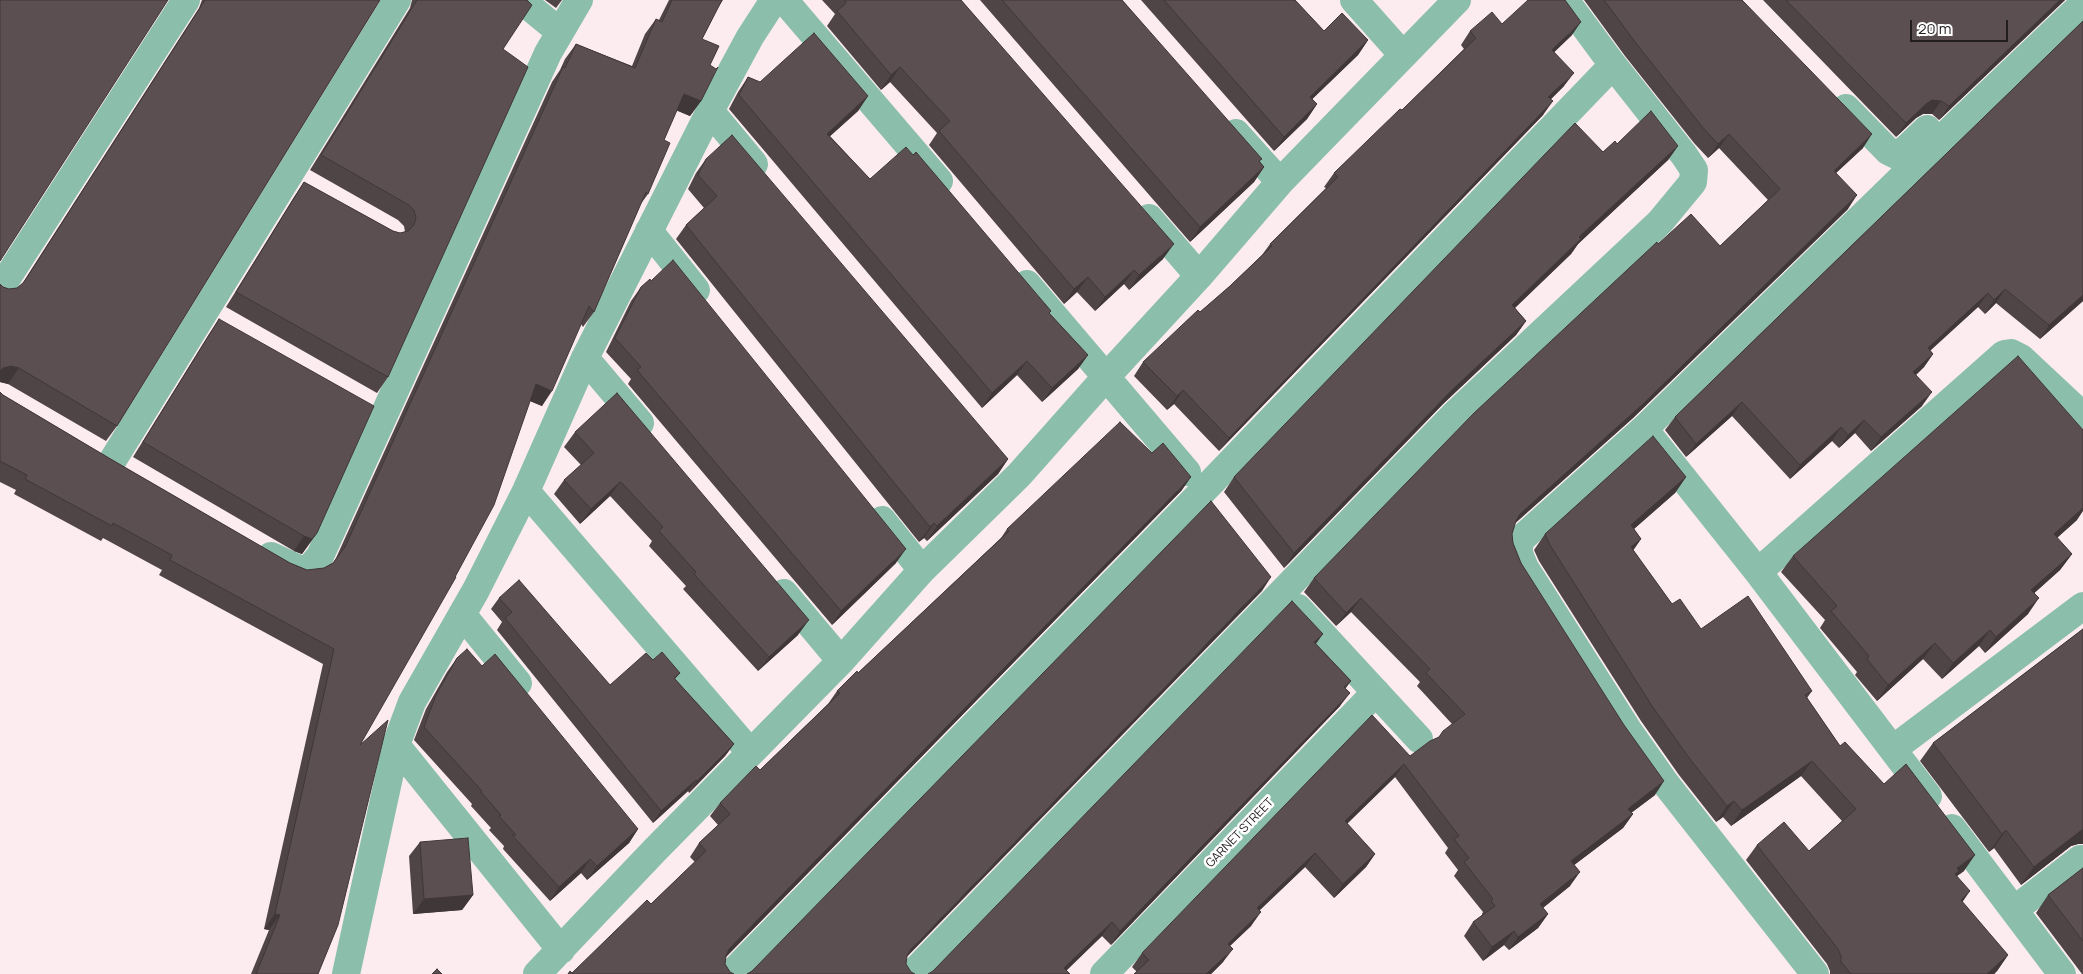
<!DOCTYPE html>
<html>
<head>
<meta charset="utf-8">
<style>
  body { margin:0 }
  #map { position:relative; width:2083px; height:974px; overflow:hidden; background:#fcecef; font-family:Manrope,sans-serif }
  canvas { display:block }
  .scale { position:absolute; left:1910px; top:20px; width:98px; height:22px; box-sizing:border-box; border:2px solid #231d1e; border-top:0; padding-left:6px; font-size:15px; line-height:18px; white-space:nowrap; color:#231d1e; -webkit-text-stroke:4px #fff; paint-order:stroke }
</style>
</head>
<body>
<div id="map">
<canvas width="2083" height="974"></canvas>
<div class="scale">20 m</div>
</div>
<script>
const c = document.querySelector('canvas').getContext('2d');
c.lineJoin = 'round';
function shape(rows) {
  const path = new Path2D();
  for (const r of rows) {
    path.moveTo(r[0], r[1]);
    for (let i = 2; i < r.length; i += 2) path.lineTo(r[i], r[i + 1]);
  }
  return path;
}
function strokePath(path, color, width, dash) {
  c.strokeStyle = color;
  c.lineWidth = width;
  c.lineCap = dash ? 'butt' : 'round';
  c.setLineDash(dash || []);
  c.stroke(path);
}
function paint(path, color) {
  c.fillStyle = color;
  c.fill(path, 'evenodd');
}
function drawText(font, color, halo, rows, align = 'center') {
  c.font = font + ' Manrope,sans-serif';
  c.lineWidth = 5;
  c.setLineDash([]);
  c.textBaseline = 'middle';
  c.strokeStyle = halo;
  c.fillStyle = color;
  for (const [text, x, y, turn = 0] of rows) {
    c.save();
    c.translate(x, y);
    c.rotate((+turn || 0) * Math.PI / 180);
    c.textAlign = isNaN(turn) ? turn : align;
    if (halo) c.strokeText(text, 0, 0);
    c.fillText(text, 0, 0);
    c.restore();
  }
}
strokePath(shape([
  [521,0,560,32],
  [784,0,939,181],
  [1354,0,1402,54],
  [2083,4,1955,126,1644,429,1758,572,2004,354,2011,353,2021,358,2083,416],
  [1846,108,1888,151,1896,155,1906,149,1927,129],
  [710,111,754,164],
  [1236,133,1280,182],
  [1149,218,1199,276],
  [649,231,696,290],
  [1027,284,1187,472],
  [0,289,186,0],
  [585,358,640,423],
  [1644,429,1521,539,1518,551,1525,568,1628,730,1666,784,1815,974],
  [111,463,397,0],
  [526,491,750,752],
  [882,520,922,570],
  [271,556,301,570,310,568,320,556,548,53,579,0],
  [1758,572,1928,796],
  [784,593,841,661],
  [1298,608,1419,739],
  [462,614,518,683],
  [396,745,561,950],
  [1893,749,2083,606],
  [1952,828,2062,974],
  [2014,910,2080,859],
  [346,974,396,745,412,702,476,590,526,491,585,358,710,111,750,37,774,0],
  [537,974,655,850,841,661,922,570,1019,475,1106,377,1199,276,1280,182,1457,0],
  [731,974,1203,491,1613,65],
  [912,974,1454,415,1660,222,1693,182,1694,170,1684,155,1613,65,1565,0],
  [1104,974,1376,692]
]), '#8bbfab', 28);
paint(shape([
  [202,0,380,0,117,426,106,441,8,384,0,382,0,284,3,287,9,289,17,288,22,284,199,8],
  [412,0,527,0,503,49,388,377,377,393,226,307,294,197,304,182,393,231,400,233,405,232,404,226,398,220,310,170,410,8],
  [545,0,562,0,556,8],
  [669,0,723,0,717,9,702,39,710,65,701,101,690,116,676,110,664,140,648,194,640,205,594,312,583,327,581,324,542,406,530,401,360,745,318,974,251,974,269,930,264,929,323,664,159,575,162,570,103,538,101,541,14,494,16,490,0,482,0,392,3,395,114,461,290,563,307,570,324,568,333,563,336,558,552,82,560,70,565,59,576,44,632,66,645,34,656,19,659,20],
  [822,0,961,0,1163,259,1129,290,1124,284,1095,311,1077,292,1064,304,929,145,937,133,890,82,881,90,827,26,835,14],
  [980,0,1122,0,1264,167,1254,182,1190,242],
  [1141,0,1295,0,1324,31,1368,40,1358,55,1312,99,1317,104,1307,119,1274,151],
  [1584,0,1742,0,1863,148,1836,173,1848,209,1633,418,1515,523,1512,534,1513,543,1521,563,1655,795,1631,813,1633,814,1623,828,1574,865,1570,886,1543,908,1548,914,1538,928,1509,950,1504,945,1483,961,1464,936,1473,922,1482,915,1482,914,1483,912,1454,876,1458,870,1445,853,1448,848,1395,777,1347,824,1375,854,1366,867,1334,898,1305,867,1259,911,1251,926,1230,946,1223,962,1211,974,1134,974,1137,972,1132,967,1142,953,1410,756,1439,737,1452,724,1417,686,1420,682,1351,612,1336,626,1304,592,1314,578,1658,244,1720,246,1768,200,1719,148,1708,158,1694,143,1625,56],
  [1763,0,2065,0,1939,120,1932,114,1923,114,1916,118,1896,137],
  [2083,21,2083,301,2040,339,1996,303,1985,314,1978,307,1930,351,1933,354,1924,367,1916,375,1922,406,1871,451,1855,433,1839,448,1832,441,1790,479,1732,416,1686,457,1665,430,1675,417],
  [1502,24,1572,35,1554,52,1564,86,1551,99,1543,115,1219,451,1174,404,1167,410,1134,376,1143,362,1230,286,1262,255,1270,244,1326,188,1324,187,1334,173,1402,110,1464,49,1461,45,1470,31],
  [748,77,760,82,868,96,858,111,830,136,870,179,1049,313,1088,355,1078,369,1042,402,1017,375,982,408,729,109,738,92],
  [1617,144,1678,146,1668,160,1578,244,1571,254,1515,308,1526,321,1516,335,1443,404,1284,568,1224,492,1234,477,1603,152],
  [706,159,1008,459,998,474,927,541,924,538,919,542,676,239,686,225,704,208,688,189,696,173],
  [641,287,896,563,832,625,628,384,631,379,606,352,631,301],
  [219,319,317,533,302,554,294,551,133,457,209,334],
  [575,432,798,635,758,671,683,589,686,586,649,546,652,541,612,498,610,496,580,524,554,494,564,480,581,465,564,447],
  [1686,477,1675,493,1634,529,1641,539,1633,550,1672,604,1701,629,1812,691,1807,698,1840,746,1964,871,1957,876,1962,902,2008,955,1997,971,1994,974,1830,974,1830,971,1827,964,1746,860,1757,845,1809,851,1842,821,1801,776,1731,826,1723,817,1716,822,1679,775,1641,721,1539,561,1534,550,1545,534],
  [1182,490,726,957,725,964,730,972,572,973,651,904,695,862,690,857,699,843,718,825,710,816,720,803,760,770,828,704,837,691,858,673,1001,538,1007,529],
  [2077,520,2057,538,2072,554,2060,570,2034,593,2028,614,1985,653,1979,646,1942,679,1923,659,1877,701,1855,675,1857,672,1820,628,1825,620,1781,572,1793,556],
  [499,598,610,685,653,660,680,673,675,679,734,744,725,756,689,793,688,791,653,823,497,630,502,622,491,609],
  [2083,629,2083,844,2078,844,2071,846,2021,885,1994,848,1989,852,1920,761,1933,743],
  [1316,644,1351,681,1346,688,1340,706,1111,945,1102,936,1066,970,933,971],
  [457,658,482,666,638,829,629,843,587,880,581,873,550,901,503,849,504,846,489,830,491,828,471,806,472,804,414,740,426,709,447,672],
  [420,842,473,895,462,910,413,914,409,856],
  [2083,868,2083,974,2082,974,2036,913,2048,895]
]), '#4f4446');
paint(shape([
  [2060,0,2065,0,1939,120,1949,106],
  [1581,22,1572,35,1542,64,1552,50],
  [1368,40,1358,55,1300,111,1310,97],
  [900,67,890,82,881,90,891,75],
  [1574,73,1564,86,1539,111,1548,97],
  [684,94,701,101,690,116,673,109],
  [868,96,858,111,817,148,827,134],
  [1932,100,1941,101,1932,114,1923,114,1916,118,1896,137,1906,123,1926,104],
  [1553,101,1543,115,1219,451,1229,438],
  [1317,104,1307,119,1274,151,1284,137],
  [1729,134,1719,148,1708,158,1718,144],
  [1872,134,1863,148,1824,184,1834,171],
  [1678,146,1668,160,1578,244,1571,254,1502,320,1512,305,1579,237],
  [1264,167,1254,182,1190,242,1200,227],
  [1857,195,1848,209,1633,418,1511,527,1520,514],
  [1174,244,1163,259,1129,290,1139,275],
  [1134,270,1124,284,1095,311,1105,297],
  [1088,277,1077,292,1064,304,1074,289],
  [2005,289,1996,303,1985,314,1994,300],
  [1988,293,1978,307,1918,361,1928,348],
  [2083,295,2083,301,2040,339,2049,325],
  [1526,321,1516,335,1443,404,1284,568,1294,553,1453,389],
  [1933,354,1924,367,1904,386,1913,372],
  [1088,355,1078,369,1042,402,1052,388],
  [1027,361,1017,375,982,408,992,393],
  [11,366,19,368,8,384,0,382,0,371,3,368],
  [536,384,552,391,542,406,525,399],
  [1183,390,1174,404,1167,410,1177,396],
  [1932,392,1922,406,1871,451,1881,437],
  [1742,402,1732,416,1686,457,1696,444],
  [1864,420,1855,433,1839,448,1848,435],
  [1841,427,1832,441,1790,479,1800,465],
  [1008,459,998,474,927,541,937,526],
  [1191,477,1182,490,720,963,729,949],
  [1686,477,1675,493,1620,541,1631,525],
  [620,482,610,496,580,524,591,509],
  [2083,507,2083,511,2077,520,2043,550,2054,534],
  [934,523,924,538,919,542,930,527],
  [317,533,302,554,294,551,304,536],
  [1641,539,1630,555,1631,547],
  [906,549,896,563,832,625,841,611],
  [2072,554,2060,570,2020,606,2031,590],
  [1271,577,1262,591,901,963,910,950],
  [1361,598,1351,612,1336,626,1346,613],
  [2039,598,2028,614,1985,653,1996,637],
  [809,620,798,635,758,671,769,657],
  [1990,630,1979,646,1942,679,1953,663],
  [1323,634,1313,648,1314,642],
  [1935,643,1923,659,1877,701,1888,685],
  [1350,693,1340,706,1111,945,1120,931],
  [734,744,725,756,689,793,697,781],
  [1812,761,1801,776,1731,826,1742,810],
  [1404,764,1395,777,1335,835,1345,821],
  [696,780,688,791,653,823,661,811],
  [1664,781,1655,795,1619,822,1628,809],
  [1734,801,1723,817,1716,822,1727,806],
  [1633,814,1623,828,1561,875,1571,861],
  [638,829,629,843,587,880,597,866],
  [2083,829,2083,844,2078,844,2071,846,2021,885,2034,867],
  [2006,830,1994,848,1989,852,2002,834],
  [1315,853,1305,867,1247,922,1257,908],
  [1375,854,1366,867,1334,898,1343,884],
  [1975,855,1964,871,1954,878,1957,868],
  [590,859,581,873,550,901,559,887],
  [1580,872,1570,886,1530,918,1540,904],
  [1970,891,1959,907,1961,900],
  [473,895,462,910,413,914,424,899],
  [1261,912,1251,926,1218,957,1228,944],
  [275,914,280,915,269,930,264,929],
  [1548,914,1538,928,1509,950,1518,937],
  [1112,922,1102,936,1063,974,1064,968],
  [1514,931,1504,945,1483,961,1492,947],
  [1233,949,1223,962,1211,974,1206,974],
  [2008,955,1997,971,1994,974,1987,974]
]), '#403739');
const building = shape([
  [0,0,168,0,0,261,0,0],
  [205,0,380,0,117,426,19,368,11,366,3,368,0,371,0,284,3,287,9,289,17,288,24,282,205,0],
  [417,0,527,0,532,5,503,49,528,67,388,377,236,292,304,182,393,231,400,233,408,231,414,225,416,218,414,210,409,205,321,155,417,0],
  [672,0,722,0,702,39,719,46,710,65,716,69,718,67,701,101,684,94,664,140,670,143,648,194,646,192,597,305,594,312,589,306,552,391,536,384,494,505,455,577,456,577,360,745,388,720,338,925,318,974,256,974,280,915,275,914,334,649,170,560,172,555,113,523,112,526,25,479,27,475,0,461,0,392,3,395,114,461,290,563,307,570,324,568,333,563,345,547,563,67,565,68,576,44,635,68,656,19,662,22,672,0],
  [845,0,961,0,1174,244,1139,275,1134,270,1105,297,1088,277,1074,289,939,131,950,121,900,67,891,75,837,11,846,3,845,0],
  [1002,0,1122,0,1262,159,1259,161,1264,167,1200,227,1002,0],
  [1164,0,1295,0,1324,31,1342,13,1368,40,1310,97,1317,104,1284,137,1164,0],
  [1528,0,1565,0,1581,22,1552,50,1574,73,1548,97,1553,101,1229,438,1183,390,1177,396,1143,362,1198,310,1200,312,1230,286,1272,246,1270,244,1338,177,1334,173,1400,109,1402,110,1476,38,1470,31,1492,12,1502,24,1528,0],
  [1604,0,1742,0,1872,134,1834,171,1857,195,1643,404,1520,514,1516,521,1512,534,1513,543,1521,563,1624,725,1664,781,1628,809,1633,814,1571,861,1580,872,1540,904,1548,914,1518,937,1514,931,1492,947,1473,922,1495,906,1491,901,1493,899,1464,862,1469,858,1454,839,1459,836,1404,764,1345,821,1375,854,1343,884,1315,853,1257,908,1261,912,1228,944,1233,949,1206,974,1134,974,1149,960,1142,953,1372,715,1410,756,1430,741,1439,737,1443,731,1465,714,1426,673,1430,669,1361,598,1346,613,1314,578,1474,413,1657,242,1658,244,1691,214,1720,246,1780,189,1729,134,1718,144,1704,129,1635,42,1604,0],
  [1786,0,2060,0,1949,106,1941,101,1932,100,1926,104,1906,123,1786,0],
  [2083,21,2083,295,2049,325,2005,289,1994,300,1988,293,1928,348,1933,354,1913,372,1932,392,1881,437,1864,420,1848,435,1841,427,1800,465,1742,402,1696,444,1675,417,2083,21],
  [814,33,868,96,827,134,870,179,906,147,913,155,916,152,1051,311,1049,313,1088,355,1052,388,1027,361,992,393,739,95,748,77,760,82,814,33],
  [1651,111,1678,146,1579,237,1581,239,1512,305,1526,321,1453,389,1294,553,1234,477,1575,123,1603,152,1615,141,1617,144,1651,111],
  [732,135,1008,459,937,526,934,523,930,527,686,225,717,196,698,175,706,159,732,135],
  [673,260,906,549,841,611,637,370,641,367,615,338,641,287,650,279,651,281,673,260],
  [219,319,374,406,317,533,312,539,304,536,143,442,219,319],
  [2018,356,2083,430,2083,508,2054,534,2072,554,2031,590,2039,598,1996,637,1990,630,1953,663,1935,643,1888,685,1867,659,1869,656,1831,611,1837,606,1793,556,2018,356],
  [617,393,809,620,769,657,694,574,696,572,659,531,663,527,622,483,620,482,591,509,564,480,594,453,575,432,617,393],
  [1120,422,1152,453,1163,443,1191,477,729,949,726,956,725,964,730,972,734,974,568,974,570,971,572,973,647,900,651,904,706,851,699,843,730,814,720,803,756,766,760,770,840,693,837,691,857,671,858,673,1009,531,1007,529,1120,422],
  [1653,436,1686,477,1631,525,1641,539,1631,547,1672,604,1680,599,1701,629,1748,596,1812,691,1805,695,1840,746,1845,742,1884,784,1906,764,1975,855,1957,868,1959,871,1955,874,1970,891,1961,900,2008,955,1987,974,1851,974,1841,962,1841,956,1838,949,1757,845,1784,822,1809,851,1856,809,1812,761,1742,810,1734,801,1727,806,1690,759,1652,706,1550,545,1545,534,1653,436],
  [1211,501,1271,577,910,950,907,956,906,964,911,972,915,974,747,974,752,971,1211,501],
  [519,580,610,685,646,653,653,660,662,652,680,673,674,678,734,744,697,781,696,780,661,811,505,618,512,612,499,598,519,580],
  [1292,601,1323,634,1314,642,1351,681,1344,687,1350,693,1120,931,1112,922,1064,968,1070,974,928,974,933,971,1292,601],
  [2083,629,2083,829,2034,867,2006,830,2002,834,1933,743,2083,629],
  [467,649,482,666,495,654,638,829,597,866,590,859,559,887,512,835,516,835,499,816,501,815,481,792,482,791,424,727,436,695,457,658,467,649],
  [468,838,473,895,424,899,420,842,468,838],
  [2083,868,2083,941,2048,895,2083,868],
  [437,969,442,974,432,974,437,969]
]);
paint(building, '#5c4f51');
strokePath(building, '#403739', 1);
drawText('12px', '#231d1e', '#fff', [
  ["GARNET STREET",1240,833,-46]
]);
</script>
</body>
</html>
